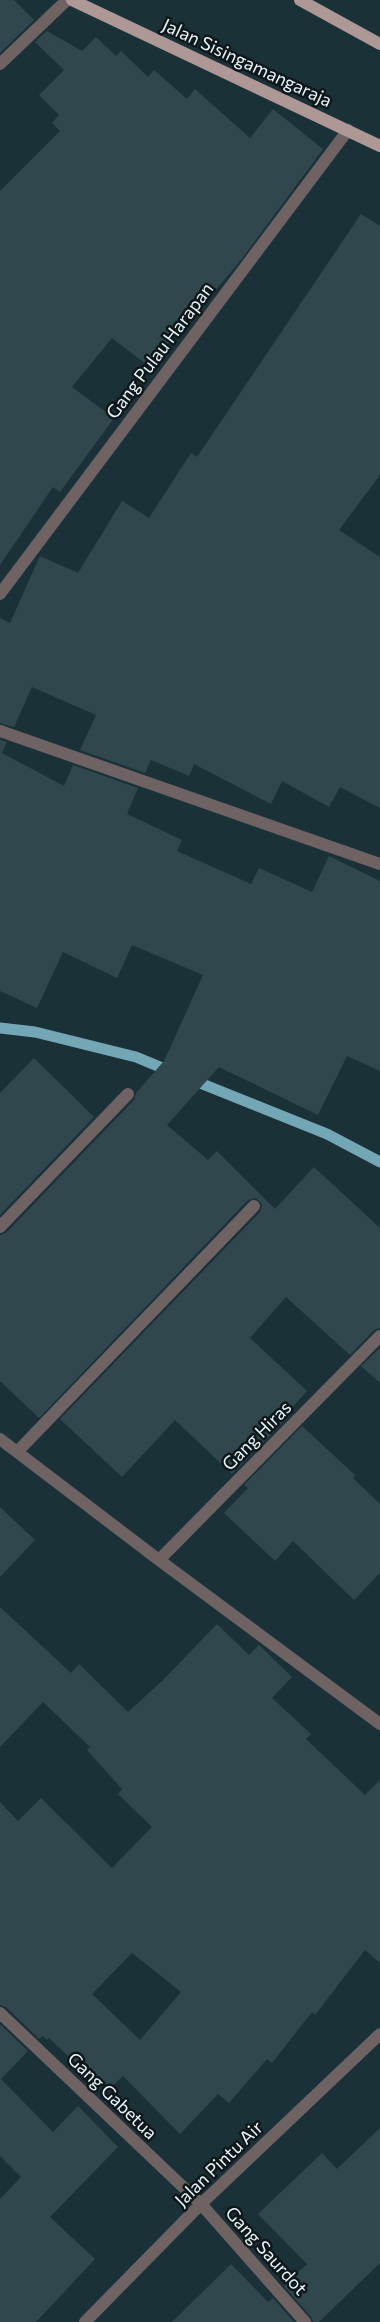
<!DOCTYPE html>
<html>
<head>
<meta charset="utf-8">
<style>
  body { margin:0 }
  canvas { display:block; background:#1b3138 }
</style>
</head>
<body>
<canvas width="380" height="2322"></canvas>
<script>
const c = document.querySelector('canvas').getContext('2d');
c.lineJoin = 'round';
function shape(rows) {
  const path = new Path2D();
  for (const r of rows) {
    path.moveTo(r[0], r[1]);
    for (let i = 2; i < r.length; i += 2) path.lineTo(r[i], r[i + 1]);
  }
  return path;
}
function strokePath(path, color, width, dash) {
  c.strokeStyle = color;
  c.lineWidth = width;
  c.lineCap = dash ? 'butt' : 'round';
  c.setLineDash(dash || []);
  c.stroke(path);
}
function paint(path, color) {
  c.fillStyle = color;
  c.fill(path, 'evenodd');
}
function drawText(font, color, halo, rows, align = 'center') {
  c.font = font + ' Commissioner,sans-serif';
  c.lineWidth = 5;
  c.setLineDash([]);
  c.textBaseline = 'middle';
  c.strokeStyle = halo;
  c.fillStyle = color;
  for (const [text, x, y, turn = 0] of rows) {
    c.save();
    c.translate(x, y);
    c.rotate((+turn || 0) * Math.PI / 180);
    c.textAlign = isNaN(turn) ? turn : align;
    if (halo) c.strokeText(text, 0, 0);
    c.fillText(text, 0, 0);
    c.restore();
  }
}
strokePath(shape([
  [0,1028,35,1032,136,1057,172,1072],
  [190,1079,327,1134,380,1162]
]), '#74a7b6', 11);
paint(shape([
  [0,0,14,0,34,20,0,53],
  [47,31,82,51,96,37,116,56,121,51,148,77,154,70,187,99,195,89,250,138,273,109,323,149,241,260,197,312,193,310,151,368,112,338,72,387,114,418,60,492,53,487,0,565,0,191,60,131,52,123,59,115,39,95,64,70,35,42],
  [361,214,380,226,380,475,339,530,380,557,380,808,340,787,329,807,282,781,271,804,194,764,189,776,151,760,145,773,80,750,96,715,32,687,14,727,0,723,0,618,10,623,40,556,78,573,122,501,149,518,191,453,197,457],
  [0,740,7,742,2,753,64,786,73,765,138,788,127,814,182,840,177,851,251,884,259,868,312,892,329,856,380,881,380,1071,347,1056,318,1115,219,1067,167,1125,208,1160,217,1151,275,1209,314,1167,380,1228,380,1328,374,1330,350,1355,286,1297,250,1338,307,1391,288,1412,290,1415,232,1474,175,1420,122,1477,60,1419,260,1212,262,1204,256,1198,248,1200,39,1418,0,1381,0,1235,6,1233,134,1100,136,1093,164,1061,203,975,132,945,117,978,63,952,37,1008,0,991],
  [34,1058,94,1117,0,1215,0,1093],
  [380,1348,380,1383,361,1366],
  [302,1426,355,1475,353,1478,380,1504,380,1573,354,1600,293,1541,275,1561,224,1513,248,1488,244,1485],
  [0,1507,35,1540,0,1577],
  [0,1607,71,1673,79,1664,128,1712,163,1680,217,1624,249,1655,259,1645,292,1677,272,1698,311,1734,306,1739,365,1795,380,1780,380,1963,365,1950,315,2015,312,2012,272,2063,267,2059,229,2103,218,2094,180,2134,123,2076,106,2092,49,2038,47,2040,43,2036,39,2039,6,2007,0,2005,0,1802,18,1821,41,1798,112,1868,152,1827,118,1794,122,1789,87,1750,90,1747,43,1702,0,1747],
  [132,1953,181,1992,140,2040,92,1994],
  [0,2024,28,2051,1,2079,53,2132,78,2106,118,2147,50,2217,95,2259,36,2322,0,2322,0,2199,21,2177,0,2156],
  [380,2128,380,2263,319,2322,313,2322,311,2317,284,2286,307,2264,258,2214,322,2153,337,2169],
  [231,2264,268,2302,273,2298,294,2322,172,2322]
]), '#30474e');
strokePath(shape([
  [0,64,67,0],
  [0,594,348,130],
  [0,731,380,864],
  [0,1227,128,1094],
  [0,1439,159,1560,380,1724],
  [18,1451,254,1206],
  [159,1560,380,1336],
  [0,2013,201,2204,305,2322],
  [85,2322,201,2204,380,2034]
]), '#6e6362', 12);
strokePath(shape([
  [72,0,380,146],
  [300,0,380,44]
]), '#ad9896', 12);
drawText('18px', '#e8f5f9', '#0e181a', [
  ["Jalan Sisingamangaraja",247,63,25],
  ["Gang Pulau Harapan",160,351,-53],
  ["Gang Hiras",257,1436,-45],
  ["Gang Gabetua",112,2096,44],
  ["Jalan Pintu Air",219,2164,-44],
  ["Gang Saurdot",266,2251,48]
]);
</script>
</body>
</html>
